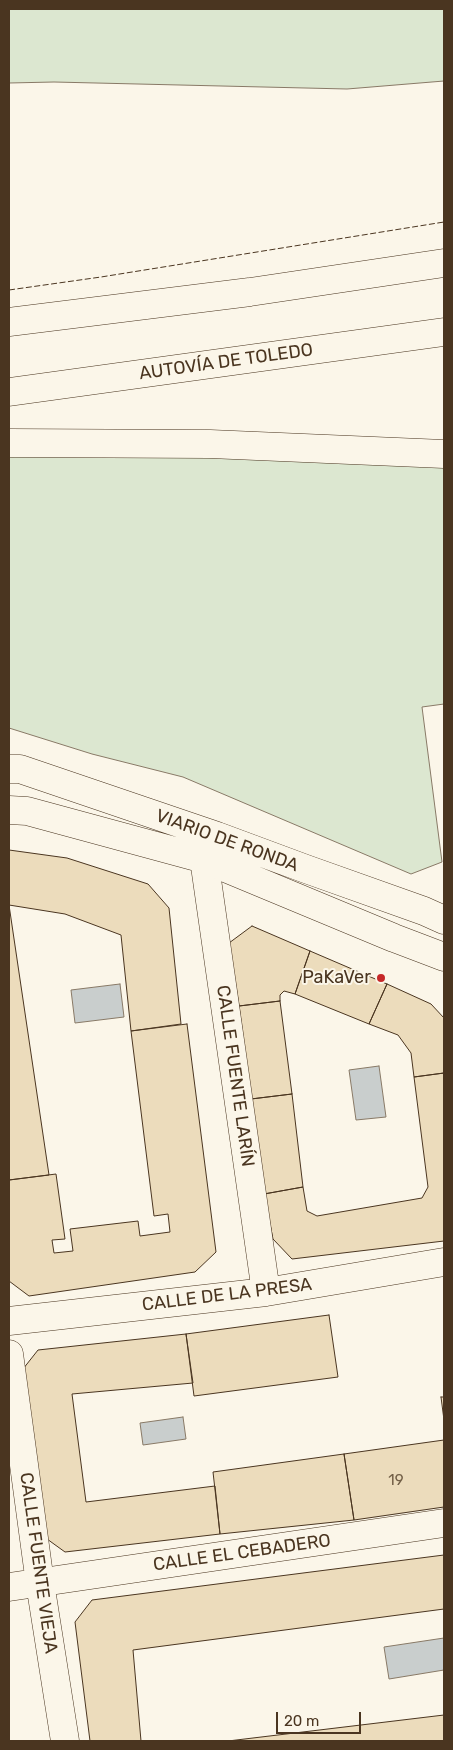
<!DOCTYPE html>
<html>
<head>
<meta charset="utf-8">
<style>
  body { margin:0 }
  #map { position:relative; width:453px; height:1750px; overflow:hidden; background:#fbf6e9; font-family:Rubik,sans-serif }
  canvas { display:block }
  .frame { position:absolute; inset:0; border:10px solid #4a3520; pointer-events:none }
  .scale { position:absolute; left:276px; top:1712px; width:85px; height:22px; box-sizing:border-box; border:2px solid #4a3520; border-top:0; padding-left:6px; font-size:15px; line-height:18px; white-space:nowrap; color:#4a3520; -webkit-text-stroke:4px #fbf6e9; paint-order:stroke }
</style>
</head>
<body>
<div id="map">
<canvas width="453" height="1750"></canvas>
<div class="frame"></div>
<div class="scale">20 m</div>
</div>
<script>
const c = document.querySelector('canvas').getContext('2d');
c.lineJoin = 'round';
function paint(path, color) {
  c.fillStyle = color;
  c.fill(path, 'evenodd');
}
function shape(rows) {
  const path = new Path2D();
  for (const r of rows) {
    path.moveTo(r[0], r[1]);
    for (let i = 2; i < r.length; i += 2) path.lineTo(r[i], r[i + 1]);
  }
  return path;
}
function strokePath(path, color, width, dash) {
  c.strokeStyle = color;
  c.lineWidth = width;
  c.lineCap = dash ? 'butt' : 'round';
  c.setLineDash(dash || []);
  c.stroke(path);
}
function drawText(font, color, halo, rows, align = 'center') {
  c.font = font + ' Rubik,sans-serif';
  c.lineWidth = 4;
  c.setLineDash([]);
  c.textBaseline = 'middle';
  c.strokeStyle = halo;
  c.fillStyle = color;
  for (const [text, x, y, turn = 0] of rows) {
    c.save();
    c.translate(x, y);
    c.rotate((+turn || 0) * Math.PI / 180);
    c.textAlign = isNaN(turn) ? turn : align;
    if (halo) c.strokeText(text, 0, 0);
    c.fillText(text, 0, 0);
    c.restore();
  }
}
const green = shape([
  [9,9,444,9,444,81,347,89,54,82,9,83,9,9],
  [9,443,444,453,444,704,422,707,442,862,411,874,183,777,92,754,9,728,9,443]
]);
paint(green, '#dce7d0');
strokePath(green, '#887966', 1);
const water = shape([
  [120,984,124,1017,75,1023,71,990,120,984],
  [379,1066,386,1117,356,1120,349,1070,379,1066],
  [183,1417,186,1439,143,1445,140,1423,183,1417],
  [444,1638,444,1670,389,1679,384,1647,444,1638]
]);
paint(water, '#c9cecd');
strokePath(water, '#887966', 1);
const building = shape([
  [9,850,67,858,148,884,169,908,181,1024,131,1031,121,935,65,914,9,905,49,1175,9,1180,9,850],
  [252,926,310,951,295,994,284,991,280,995,280,1001,239,1006,229,943,252,926],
  [310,951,387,984,369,1024,295,994,310,951],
  [387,984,431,1004,444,1018,444,1073,414,1077,411,1053,398,1035,369,1024,387,984],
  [280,1001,292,1094,251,1099,239,1006,280,1001],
  [187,1024,216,1252,195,1272,29,1296,9,1281,9,1180,56,1174,65,1239,52,1240,54,1253,73,1251,70,1229,138,1221,140,1236,170,1232,168,1214,154,1216,131,1031,187,1024],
  [444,1073,444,1241,292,1259,273,1239,264,1194,303,1187,307,1211,317,1216,422,1198,428,1187,414,1077,444,1073],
  [292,1094,303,1187,264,1194,251,1099,292,1094],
  [329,1315,338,1377,194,1396,186,1334,329,1315],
  [186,1334,193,1383,72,1394,86,1502,215,1486,220,1534,65,1552,47,1539,23,1369,38,1350,186,1334],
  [441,1397,444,1397,444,1420,441,1397],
  [444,1440,444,1507,354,1520,344,1454,444,1440],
  [344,1454,354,1520,220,1534,213,1472,344,1454],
  [444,1555,444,1609,133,1650,141,1741,90,1741,75,1622,92,1600,444,1555],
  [444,1715,444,1741,228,1741,444,1715]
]);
paint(building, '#ecdcbc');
strokePath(building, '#4a3520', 1);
const minor = shape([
  [204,859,266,1292],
  [9,1321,266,1292,444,1262],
  [9,1354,40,1583,65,1741],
  [9,1587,444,1523]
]);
const major = shape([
  [9,769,20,769,217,836,306,869,424,911,444,920],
  [9,810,27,811,204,859,394,938,444,957]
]);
const highway = shape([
  [9,322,250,292,444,263],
  [9,392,444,332],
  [9,443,210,444,444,454]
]);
strokePath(minor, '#4a3520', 29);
strokePath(major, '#4a3520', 29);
strokePath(highway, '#4a3520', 29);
strokePath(minor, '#fbf6e9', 28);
strokePath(major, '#fbf6e9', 28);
strokePath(highway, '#fbf6e9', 28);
strokePath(shape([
  [9,290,101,277,444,222]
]), '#4a3520', 1, [6, 2.5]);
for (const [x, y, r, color] of [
  [381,978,5,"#c62828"]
]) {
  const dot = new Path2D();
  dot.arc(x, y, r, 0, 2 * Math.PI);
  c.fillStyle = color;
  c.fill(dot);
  strokePath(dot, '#fbf6e9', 2);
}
drawText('15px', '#725f47', null, [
  ["19",396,1481]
]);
drawText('18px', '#4a3520', '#fbf6e9', [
  ["AUTOVÍA DE TOLEDO",226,362,-8],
  ["VIARIO DE RONDA",227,841,20],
  ["CALLE FUENTE LARÍN",235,1076,82],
  ["CALLE DE LA PRESA",227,1295,-7],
  ["CALLE EL CEBADERO",242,1553,-8],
  ["CALLE FUENTE VIEJA",38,1563,82]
]);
drawText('18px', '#4a3520', '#fbf6e9', [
  ["PaKaVer",371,978]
], 'right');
</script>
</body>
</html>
